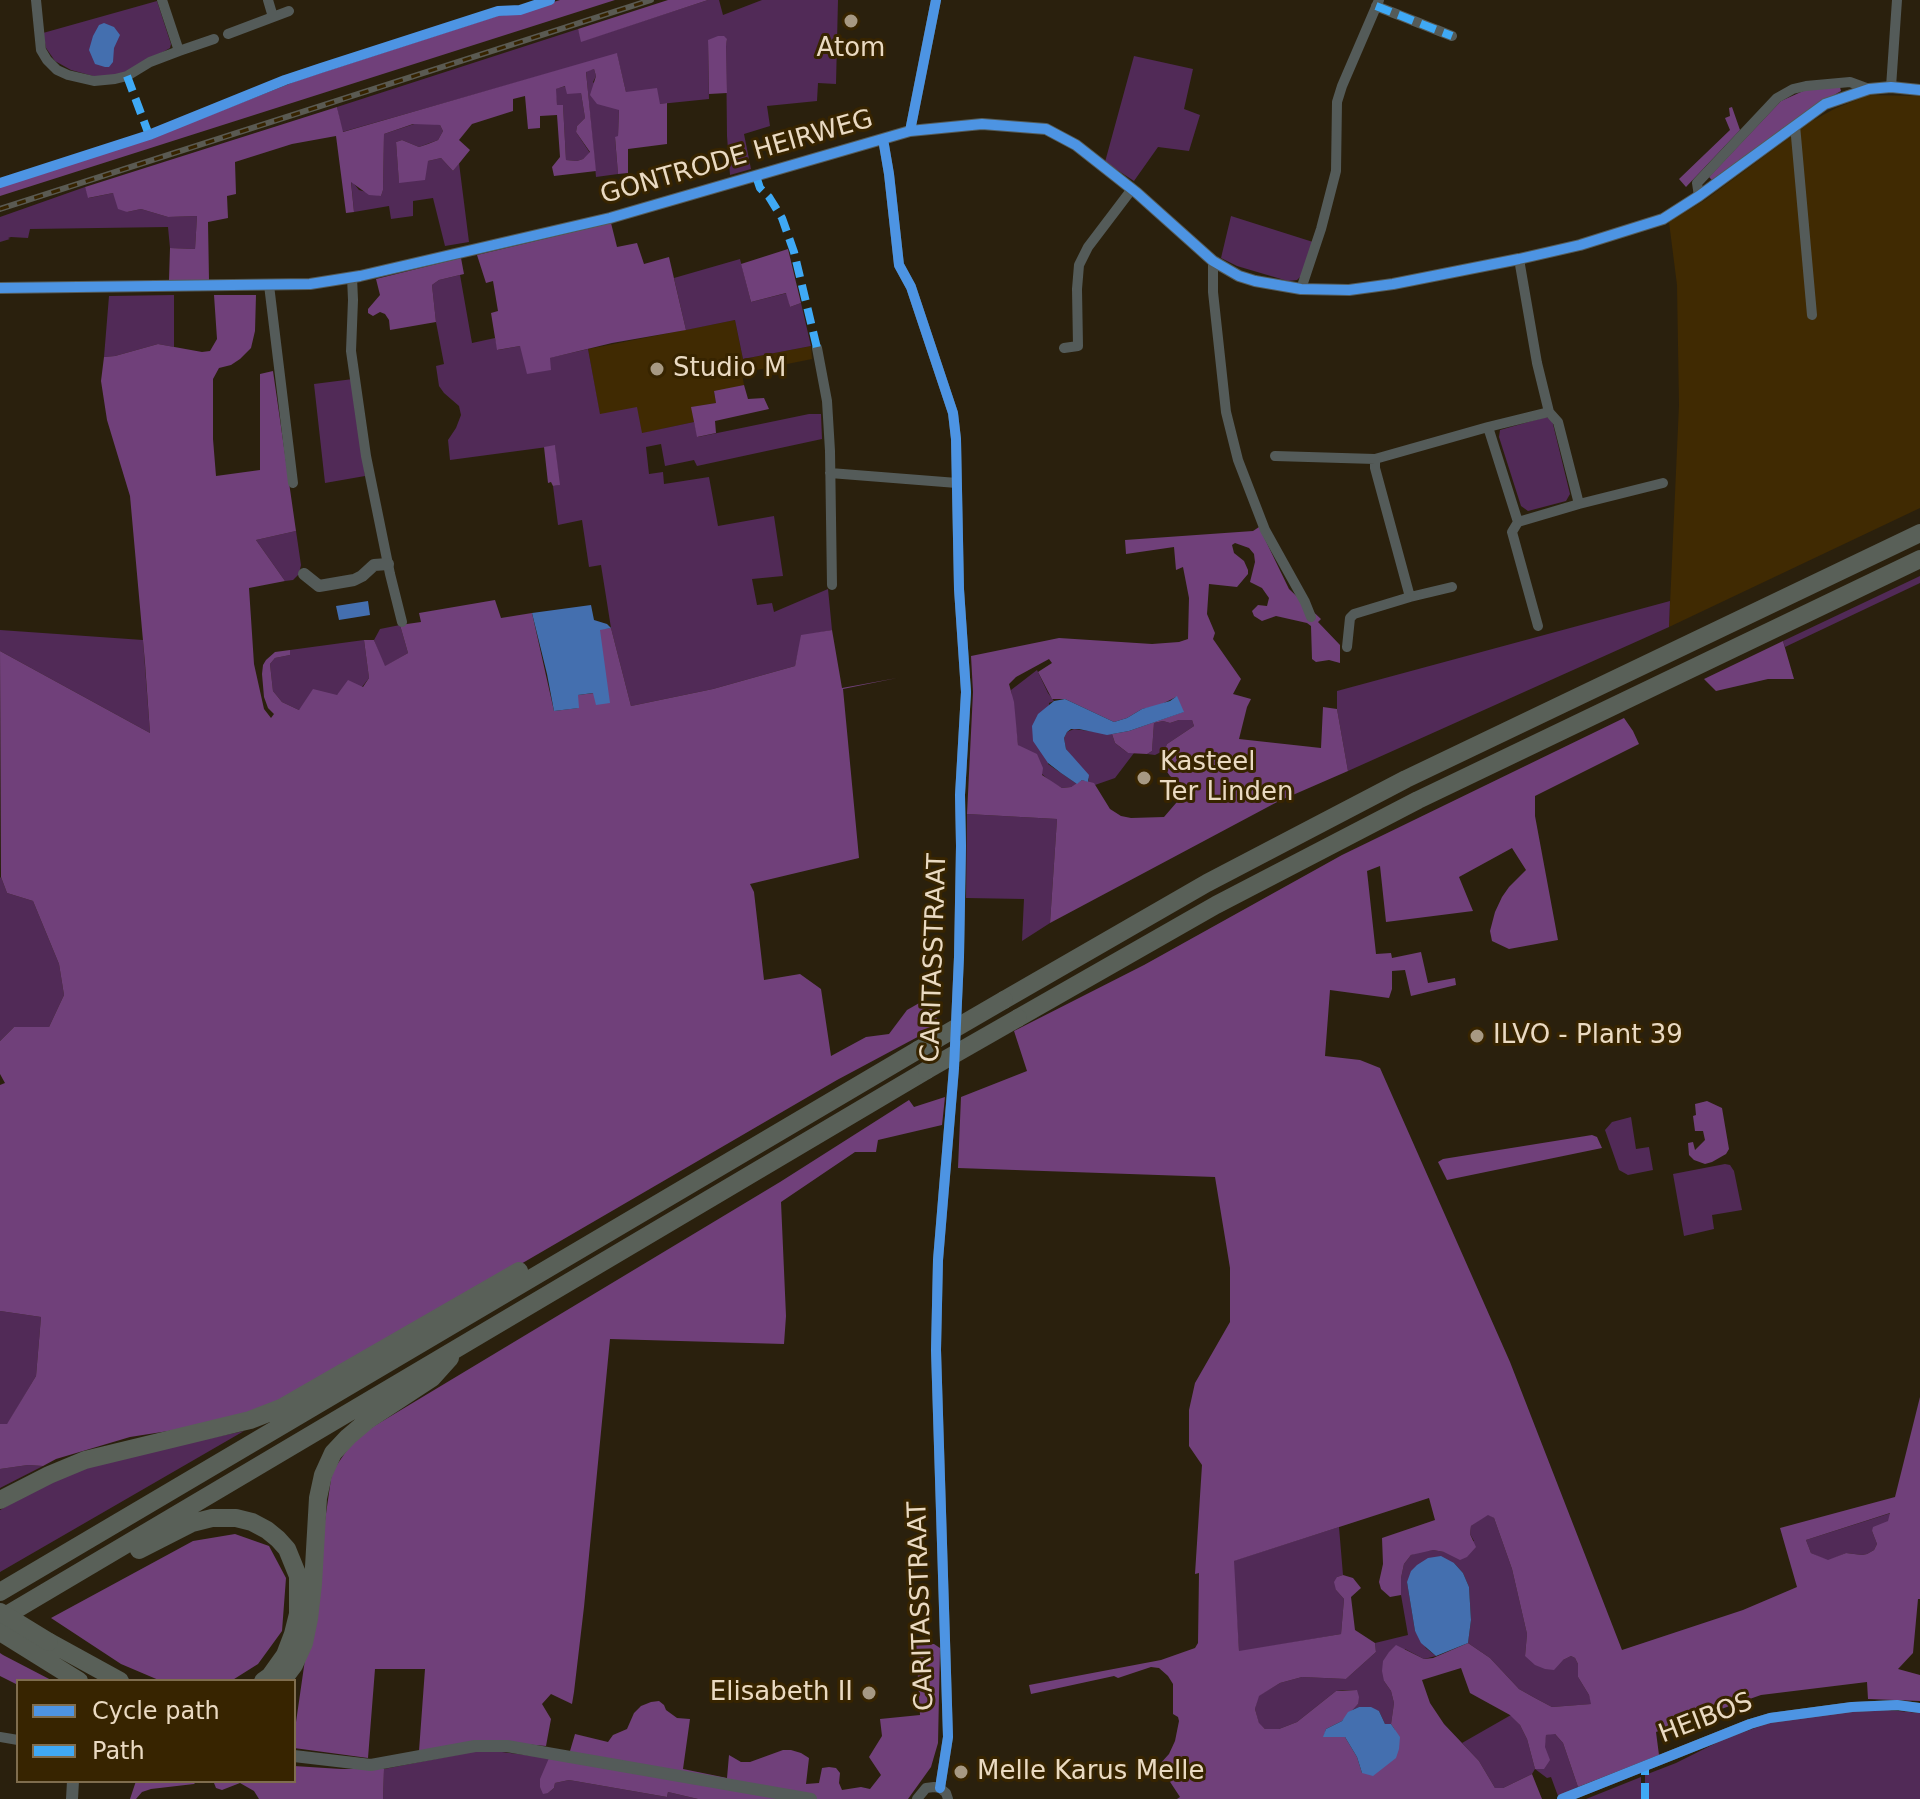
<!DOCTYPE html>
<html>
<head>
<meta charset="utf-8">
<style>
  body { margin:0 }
  #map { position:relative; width:1920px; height:1799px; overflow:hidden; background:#2a200d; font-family:"DejaVu Sans",sans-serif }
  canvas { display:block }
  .legend { position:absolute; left:16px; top:1679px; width:280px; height:104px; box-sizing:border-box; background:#372400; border:2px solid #7f6d4e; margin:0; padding:10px 14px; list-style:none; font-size:24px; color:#eadac2 }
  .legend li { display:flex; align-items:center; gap:16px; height:40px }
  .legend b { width:40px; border:2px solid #7f6d4e }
</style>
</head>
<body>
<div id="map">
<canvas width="1920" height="1799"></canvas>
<ul class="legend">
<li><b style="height:10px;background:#4d94e3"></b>Cycle path</li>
<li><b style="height:10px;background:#3fa9f5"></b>Path</li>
</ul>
</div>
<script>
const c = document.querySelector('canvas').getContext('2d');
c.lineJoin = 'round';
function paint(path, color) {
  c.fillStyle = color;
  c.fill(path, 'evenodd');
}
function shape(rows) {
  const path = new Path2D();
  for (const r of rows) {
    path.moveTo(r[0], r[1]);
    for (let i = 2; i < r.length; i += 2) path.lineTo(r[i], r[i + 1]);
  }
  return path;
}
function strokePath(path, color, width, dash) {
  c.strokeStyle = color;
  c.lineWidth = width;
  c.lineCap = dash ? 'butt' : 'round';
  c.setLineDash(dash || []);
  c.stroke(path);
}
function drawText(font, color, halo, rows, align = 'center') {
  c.font = font + ' "DejaVu Sans",sans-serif';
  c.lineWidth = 6;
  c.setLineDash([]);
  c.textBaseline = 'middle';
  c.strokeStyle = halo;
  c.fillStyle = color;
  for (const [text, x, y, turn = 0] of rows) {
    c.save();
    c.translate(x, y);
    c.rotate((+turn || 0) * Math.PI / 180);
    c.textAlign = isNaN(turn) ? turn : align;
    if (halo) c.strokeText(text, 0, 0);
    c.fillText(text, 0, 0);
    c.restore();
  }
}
paint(shape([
  [1869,95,1920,96,1920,508,1669,627,1679,405,1677,285,1669,222,1705,200,1812,121,1836,108],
  [735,320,743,359,811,346,812,359,742,373,744,385,714,392,716,403,692,407,694,422,644,433,604,439,588,349]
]), '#402a02');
paint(shape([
  [708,0,719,0,723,15,762,0,838,0,836,84,818,83,817,101,767,106,770,126,744,134,751,169,730,175,727,136,726,45,727,39,708,41,709,99,660,104,626,92,617,54,342,132,337,107,578,29,582,41],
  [157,1,171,44,170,48,126,73,108,77,93,76,71,70,55,61,46,48,43,33],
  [1134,56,1193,69,1184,109,1200,115,1189,151,1158,147,1134,181,1105,162],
  [594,69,596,76,593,82,619,109,618,137,615,138,618,174,596,177,586,71],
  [566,86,581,93,585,118,577,126,576,132,590,153,583,159,577,161,566,160,563,105,557,105,555,89],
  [430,123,440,125,443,131,438,140,419,147,402,140,396,142,399,182,428,161,441,158,453,171,459,163,469,242,445,246,433,198,413,201,413,216,391,219,389,206,354,212,351,180,359,190,381,196,383,190,384,134,414,124],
  [85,187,89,198,113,193,127,212,141,209,168,217,197,216,195,249,170,248,168,227,30,229,28,238,11,237,8,238,10,239,0,242,0,217],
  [1231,216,1313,242,1301,276,1297,280,1288,281,1264,274,1237,266,1221,258],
  [740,259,751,302,787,293,790,307,801,303,811,346,743,359,735,320,686,330,674,278],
  [460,275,472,343,495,338,498,350,520,346,549,358,588,349,600,414,637,407,642,433,694,422,698,437,809,414,821,414,822,439,697,466,694,460,665,466,661,444,646,447,649,474,663,472,664,484,709,477,718,526,774,516,783,576,752,579,757,605,772,603,774,612,828,589,832,630,802,636,795,666,713,689,631,706,611,628,601,565,589,567,582,520,558,525,553,486,559,485,555,446,450,460,448,440,456,428,461,415,459,406,444,393,439,386,436,366,444,364,436,322,432,285,439,280],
  [174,295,174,347,158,344,115,356,104,357,109,296],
  [353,379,365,476,325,483,314,384],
  [1546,417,1552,420,1570,494,1566,501,1528,511,1521,506,1499,437,1500,430],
  [296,531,301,565,299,574,293,580,285,581,256,540],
  [1920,576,1920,583,1785,647,1783,641],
  [1670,601,1669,627,1348,771,1337,709,1337,691],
  [400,625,408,653,384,667,374,640,380,629],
  [0,630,143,640,150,733,0,651],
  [364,640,369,678,362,687,337,695,299,710,282,702,273,691,270,664,275,658,290,655,290,650],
  [1037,670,1048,693,1054,701,1049,703,1048,764,1077,784,1071,787,1062,788,1051,782,1042,774,1018,745,1011,690],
  [1179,720,1192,720,1194,726,1167,744,1165,750,1155,755,1147,754,1152,751,1154,723,1163,721,1170,723],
  [1074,729,1112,734,1115,743,1120,747,1128,753,1134,753,1115,778,1095,785,1088,782,1089,779,1066,749,1064,738,1067,732],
  [967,814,1057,819,1050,923,1022,941,1024,899,966,898],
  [1,877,7,893,33,901,59,964,64,995,49,1027,14,1027,0,1041,0,878],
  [1631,1117,1636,1149,1649,1147,1653,1170,1628,1175,1619,1170,1605,1130,1612,1122],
  [1725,1164,1730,1165,1734,1171,1742,1210,1712,1215,1714,1229,1684,1236,1673,1174],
  [0,1311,41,1317,36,1376,7,1425,0,1424],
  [244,1431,0,1572,0,1510,40,1487,92,1466,145,1452],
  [28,1465,43,1466,0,1488,0,1469],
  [1891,1513,1889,1521,1872,1531,1877,1544,1874,1550,1867,1554,1862,1555,1846,1553,1828,1561,1811,1553,1806,1540],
  [1488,1514,1494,1518,1512,1569,1527,1634,1525,1656,1563,1660,1571,1656,1575,1658,1578,1664,1578,1677,1589,1695,1592,1704,1552,1707,1535,1698,1519,1689,1490,1658,1468,1643,1471,1620,1469,1587,1463,1573,1454,1563,1407,1582,1415,1631,1426,1648,1436,1656,1424,1659,1405,1649,1384,1681,1391,1691,1394,1703,1391,1724,1385,1724,1379,1711,1359,1707,1348,1712,1358,1704,1356,1690,1343,1690,1336,1691,1297,1722,1279,1729,1265,1729,1259,1724,1255,1709,1258,1696,1280,1683,1302,1677,1346,1679,1376,1652,1375,1643,1408,1635,1401,1595,1401,1578,1404,1564,1411,1555,1422,1551,1433,1550,1444,1552,1474,1541,1470,1534,1471,1526],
  [1339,1527,1343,1575,1337,1577,1336,1590,1344,1599,1341,1634,1239,1652,1233,1561],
  [1888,1710,1920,1713,1920,1799,1645,1799,1645,1775,1676,1763,1724,1739,1769,1723,1847,1711],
  [1511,1715,1520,1725,1527,1739,1535,1769,1544,1747,1546,1735,1554,1733,1563,1743,1578,1787,1558,1796,1551,1777,1547,1778,1535,1769,1532,1774,1503,1788,1495,1788,1479,1761,1462,1743],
  [494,1751,549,1758,548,1793,554,1788,555,1783,569,1780,667,1797,668,1792,698,1799,383,1799,384,1769,471,1752],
  [1641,1777,1641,1799,1586,1799]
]), '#512a57');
paint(shape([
  [560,0,615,0,0,196,0,186,152,138,299,80,497,16,515,14],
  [668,0,708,0,581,42,578,29],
  [718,36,724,36,727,39,726,46,727,93,709,94,708,40],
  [617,53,626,92,657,88,660,104,667,103,667,144,628,149,628,173,618,174,615,137,618,136,619,110,597,104,590,95,596,76,594,69,586,72,596,171,554,176,552,167,560,157,557,115,540,116,540,128,528,129,525,96,513,99,513,111,472,124,459,140,470,150,453,171,441,158,428,161,425,180,399,183,396,142,402,140,419,147,428,144,438,140,443,131,440,125,413,124,384,134,383,190,381,196,369,195,351,182,354,212,346,213,336,136,292,144,235,162,236,194,227,196,228,218,208,222,209,280,169,280,170,248,195,249,197,216,168,217,141,209,127,212,118,209,113,193,88,198,85,187,337,107,343,132],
  [565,86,567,94,581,93,585,118,577,126,576,132,590,152,583,159,577,161,566,160,563,105,557,105,556,89],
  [1812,87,1840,87,1841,91,1810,109,1712,180,1709,177,1781,101],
  [1732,107,1740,130,1686,187,1679,179,1730,130,1725,118,1730,116,1729,108],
  [611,223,617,247,637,243,644,264,669,257,686,330,612,343,550,358,551,370,527,374,520,346,497,350,491,313,498,311,493,281,486,283,477,255],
  [788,249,801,303,790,307,786,293,751,302,741,264],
  [461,258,464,274,439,280,432,285,436,322,390,330,389,320,385,314,380,312,373,316,368,313,368,309,380,295,376,279],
  [214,295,256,295,255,331,251,348,240,359,231,365,219,368,213,379,213,439,216,476,260,470,260,374,273,371,296,531,256,540,285,581,249,588,254,664,264,709,271,718,274,714,268,708,264,697,262,674,263,665,266,660,275,652,290,650,290,655,275,658,270,664,273,691,282,702,299,710,313,689,337,695,348,680,363,687,369,678,364,640,374,640,385,666,408,653,400,625,421,622,419,613,495,600,501,618,532,613,554,711,578,708,578,695,594,693,599,629,611,628,631,706,713,689,795,666,801,635,832,630,842,688,897,678,843,689,859,858,750,884,754,892,764,980,800,974,821,989,831,1056,866,1037,889,1034,907,1010,921,1002,928,1001,940,1025,837,1080,270,1410,232,1421,130,1437,56,1459,43,1466,28,1465,0,1469,0,1424,7,1424,36,1376,41,1317,0,1311,0,1085,5,1083,0,1074,0,1041,14,1027,49,1027,64,995,59,964,33,901,7,893,1,877,0,651,150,733,145,663,130,496,107,420,101,381,104,357,115,356,158,344,202,352,210,351,217,339],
  [744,385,748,399,764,398,769,409,715,421,716,433,697,437,691,407,716,403,714,391],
  [555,445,560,485,553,486,551,482,548,483,544,447],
  [1259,527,1289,589,1321,619,1318,622,1340,645,1340,663,1329,660,1316,662,1312,659,1311,626,1307,623,1276,616,1262,621,1254,616,1252,611,1258,605,1267,606,1269,598,1262,588,1250,582,1255,562,1254,554,1249,548,1235,543,1232,545,1234,553,1244,561,1248,570,1248,574,1237,587,1209,584,1207,614,1215,633,1213,639,1241,679,1233,694,1251,699,1247,707,1239,739,1321,748,1323,707,1337,709,1348,771,1279,801,1050,923,1057,819,967,814,973,692,971,656,1059,638,1152,644,1179,642,1188,639,1189,598,1183,567,1176,570,1174,547,1126,554,1125,540,1253,531],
  [1049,659,1052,663,1038,672,1052,699,1065,699,1114,722,1127,718,1142,709,1158,706,1176,697,1183,712,1129,731,1112,734,1115,743,1128,753,1147,754,1152,751,1154,723,1163,721,1170,723,1179,720,1192,720,1194,726,1167,744,1161,759,1165,769,1170,776,1189,788,1164,817,1131,818,1121,816,1110,809,1094,783,1082,780,1071,787,1062,788,1042,775,1043,768,1037,754,1018,745,1014,702,1009,684,1016,677],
  [1783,641,1794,679,1768,679,1716,691,1704,679],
  [1624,718,1633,731,1639,744,1535,796,1535,816,1558,940,1509,949,1492,941,1490,931,1495,912,1502,897,1509,887,1526,870,1512,848,1459,877,1473,911,1386,922,1380,866,1367,871,1376,954,1391,953,1392,958,1421,952,1428,983,1455,978,1456,985,1411,996,1405,970,1392,971,1392,989,1389,998,1330,990,1325,1056,1360,1060,1380,1068,1510,1362,1622,1650,1743,1610,1797,1587,1780,1528,1895,1497,1920,1397,1920,1599,1918,1599,1913,1653,1898,1669,1920,1675,1920,1701,1868,1699,1867,1682,1761,1695,1656,1732,1659,1755,1578,1787,1563,1743,1555,1734,1546,1735,1545,1747,1550,1760,1544,1769,1535,1769,1527,1739,1520,1725,1510,1715,1470,1693,1461,1668,1422,1680,1430,1703,1444,1724,1479,1761,1495,1788,1503,1788,1532,1774,1542,1799,1177,1799,1180,1797,1159,1765,1169,1754,1175,1741,1179,1721,1178,1717,1173,1714,1173,1684,1168,1676,1159,1668,1151,1667,1118,1678,1114,1676,1031,1694,1029,1685,1161,1660,1195,1648,1198,1643,1199,1573,1195,1574,1202,1465,1189,1446,1189,1410,1195,1383,1230,1322,1230,1268,1215,1177,958,1168,961,1097,1027,1071,1014,1031,1144,965,1342,855],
  [1429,1498,1435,1520,1382,1538,1383,1564,1379,1582,1381,1589,1390,1597,1401,1595,1401,1578,1404,1564,1411,1555,1433,1550,1444,1552,1460,1560,1467,1557,1476,1547,1470,1534,1471,1526,1488,1515,1494,1518,1512,1569,1527,1634,1525,1656,1535,1665,1545,1669,1554,1670,1563,1660,1571,1656,1575,1658,1578,1664,1578,1677,1589,1695,1591,1704,1552,1707,1535,1698,1519,1689,1490,1658,1468,1643,1433,1658,1424,1659,1396,1645,1389,1652,1383,1661,1382,1671,1384,1681,1391,1691,1394,1703,1391,1724,1395,1730,1362,1773,1357,1757,1345,1737,1324,1737,1326,1729,1342,1721,1358,1704,1359,1697,1357,1690,1336,1691,1297,1722,1279,1729,1265,1729,1259,1723,1255,1709,1259,1696,1280,1683,1302,1677,1346,1679,1376,1652,1375,1643,1355,1630,1351,1597,1361,1588,1353,1578,1343,1575,1337,1577,1334,1582,1336,1590,1344,1599,1341,1634,1239,1651,1234,1561],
  [1890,1513,1888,1521,1873,1527,1872,1531,1877,1544,1874,1550,1867,1554,1862,1555,1846,1553,1828,1560,1811,1553,1806,1540],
  [945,1097,942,1125,878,1140,876,1152,855,1152,781,1202,786,1316,784,1344,610,1339,584,1607,574,1692,572,1704,551,1694,542,1704,551,1719,546,1746,480,1740,419,1751,425,1669,375,1669,368,1758,294,1748,294,1736,332,1472,356,1437,780,1182,909,1100,914,1107],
  [1707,1101,1722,1108,1729,1149,1726,1154,1712,1162,1705,1164,1694,1160,1689,1155,1688,1143,1693,1142,1695,1150,1705,1140,1703,1131,1695,1131,1693,1116,1696,1115,1695,1104],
  [1592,1135,1597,1137,1602,1148,1447,1180,1438,1162,1443,1159],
  [235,1534,269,1546,286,1578,282,1631,258,1664,231,1681,161,1681,121,1664,51,1618,193,1541],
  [916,1644,934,1644,940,1648,938,1743,931,1767,908,1799,698,1799,668,1792,667,1797,569,1780,555,1783,554,1788,548,1793,543,1794,540,1787,540,1779,549,1758,570,1751,575,1734,608,1742,613,1735,627,1729,634,1713,641,1706,651,1702,659,1701,664,1705,666,1710,677,1718,690,1719,683,1769,727,1778,729,1755,741,1762,750,1762,783,1750,791,1750,801,1753,809,1758,806,1784,819,1783,822,1768,829,1767,836,1768,840,1773,839,1783,842,1790,861,1787,870,1789,881,1775,869,1757,882,1736,880,1719,920,1715],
  [0,1653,3,1655,53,1681,18,1681,18,1685,0,1676],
  [294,1766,341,1769,384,1769,383,1799,259,1799,254,1791,240,1783,222,1790,216,1788,214,1783,213,1781,294,1781],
  [136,1781,197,1781,194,1784,151,1789,142,1792,136,1799,130,1799]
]), '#70407a');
paint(shape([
  [104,23,114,27,120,35,114,48,113,62,109,67,105,67,95,64,89,50,93,36,99,25],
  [368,601,370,615,339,620,336,606],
  [591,605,594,620,607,624,611,628,600,630,610,703,596,705,593,693,578,695,579,708,554,711,547,674,532,613],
  [1177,696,1184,712,1129,731,1107,735,1079,729,1071,729,1067,732,1064,738,1066,749,1089,775,1088,782,1082,780,1077,784,1061,773,1048,763,1033,741,1032,726,1038,714,1054,701,1065,699,1114,722,1127,718,1142,709,1170,701],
  [1441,1556,1454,1563,1463,1573,1469,1587,1471,1620,1468,1643,1436,1656,1421,1643,1415,1631,1407,1582,1411,1571,1417,1565,1428,1558],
  [1359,1707,1371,1707,1379,1711,1385,1724,1391,1724,1400,1737,1399,1749,1396,1758,1373,1776,1362,1773,1357,1757,1345,1737,1323,1737,1326,1729,1342,1721,1348,1712]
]), '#446faf');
strokePath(shape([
  [36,0,41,50,47,60,57,70,68,75,94,81,115,79,127,76,150,62,179,51,162,0],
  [268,0,273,17],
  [1376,6,1452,36],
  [228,34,289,11],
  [179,51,214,39],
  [1891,87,1897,0],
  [1795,125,1812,315],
  [910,131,936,0],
  [883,139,889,174,899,265,911,287,953,413,956,439,959,589,966,692,960,795,961,846,959,957,954,1068,938,1260,936,1350,948,1737,940,1788],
  [1699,196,1697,183,1777,98,1793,89,1806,86,1850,82,1869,89],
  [1519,259,1537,363,1549,412,1558,422,1579,504,1518,522,1512,532,1538,626],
  [1213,261,1213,292,1226,412,1238,460,1265,530,1305,602,1311,617],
  [352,277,353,300,351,351,366,456,390,574,402,622],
  [269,285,293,483],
  [1301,289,1321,229,1336,171,1337,102,1342,86,1379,0],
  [817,348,827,401,830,451,832,585],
  [1064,348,1078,346,1077,289,1079,265,1088,247,1132,189],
  [1488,427,1518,522],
  [1275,456,1375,459,1488,427,1549,412],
  [830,473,957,483],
  [1579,504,1663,483],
  [1410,597,1452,587],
  [1347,647,1350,618,1354,614,1410,597,1375,468,1375,459],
  [0,1737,18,1740],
  [917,1799,926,1788,934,1787,940,1788,946,1793,948,1799],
  [1562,1799,1750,1724,1770,1718,1852,1707,1897,1705,1920,1708]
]), '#545b59', 10);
strokePath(shape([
  [0,288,310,284,360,276,610,218,910,131,982,124,1046,129,1076,145,1137,193,1213,261,1239,276,1255,281,1301,289,1349,290,1393,284,1519,259,1580,245,1663,219,1699,196,1825,104,1869,89,1891,87,1920,90],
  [304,574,319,586,325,585,354,580,362,576,374,565,388,564],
  [294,1756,371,1765,475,1746,507,1746,811,1799],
  [72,1799,73,1781]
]), '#545b59', 12);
strokePath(shape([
  [1004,1000,1207,883,1406,779,1920,533],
  [1018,1018,1216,905,1418,800,1920,559],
  [0,1500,49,1475,85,1460,250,1420,281,1408,519,1271],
  [139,1550,192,1523,212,1518,236,1518,252,1522,267,1530,278,1539,287,1549,298,1576,298,1614,293,1634,285,1655,270,1676,263,1681],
  [0,1592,918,1050],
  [0,1619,927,1070],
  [0,1632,79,1681],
  [49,1642,120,1681],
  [282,1681,294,1665,304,1643,309,1619,313,1584,318,1498,323,1475,333,1453,348,1437,368,1420,432,1378,450,1358]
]), '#596058', 18);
const rail = shape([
  [0,209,651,0]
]);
strokePath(rail, '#5a5a52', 6);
strokePath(rail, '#372400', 3, [9]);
strokePath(shape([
  [918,1050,1004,1000],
  [927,1070,1018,1018],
  [0,1612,49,1642]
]), '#596058', 18);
strokePath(shape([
  [1376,6,1452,36],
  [127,76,149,135],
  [756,176,760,188,769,197,782,218,794,252,817,348],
  [1645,1799,1645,1765]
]), '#3fa9f5', 8, [16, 8]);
strokePath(shape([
  [910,131,936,0],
  [883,139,889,174,899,265,911,287,953,413,956,439,959,589,966,692,960,795,961,846,959,957,954,1068,938,1260,936,1350,948,1737,940,1788],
  [0,183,149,135,285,80,321,68,498,11,520,10,550,0],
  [0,288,310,284,360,276,610,218,910,131,982,124,1046,129,1076,145,1137,193,1213,261,1239,276,1255,281,1301,289,1349,290,1393,284,1519,259,1580,245,1663,219,1699,196,1825,104,1869,89,1891,87,1920,90],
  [1562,1799,1750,1724,1770,1718,1852,1707,1897,1705,1920,1708]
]), '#4d94e3', 10);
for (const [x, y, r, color] of [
  [851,21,8,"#a79983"],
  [657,369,8,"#a79983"],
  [1144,778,8,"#a79983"],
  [1477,1036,8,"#a79983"],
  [869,1693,8,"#a79983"],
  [961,1772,8,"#a79983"]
]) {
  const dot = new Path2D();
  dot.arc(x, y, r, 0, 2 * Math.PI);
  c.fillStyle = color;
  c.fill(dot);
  strokePath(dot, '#372400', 3);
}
drawText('26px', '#eadac2', '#372400', [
  ["Atom",851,49,"center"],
  ["Studio M",673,369],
  ["Kasteel",1160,763],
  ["Ter Linden",1160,793],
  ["ILVO - Plant 39",1493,1036],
  ["Elisabeth II",853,1693,"right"],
  ["Melle Karus Melle",977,1772]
], 'left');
drawText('26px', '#eadac2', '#372400', [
  ["GONTRODE HEIRWEG",737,158,-16],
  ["CARITASSTRAAT",935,958,-88],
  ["CARITASSTRAAT",922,1606,-92],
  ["HEIBOS",1706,1719,-21]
]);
</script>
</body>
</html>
